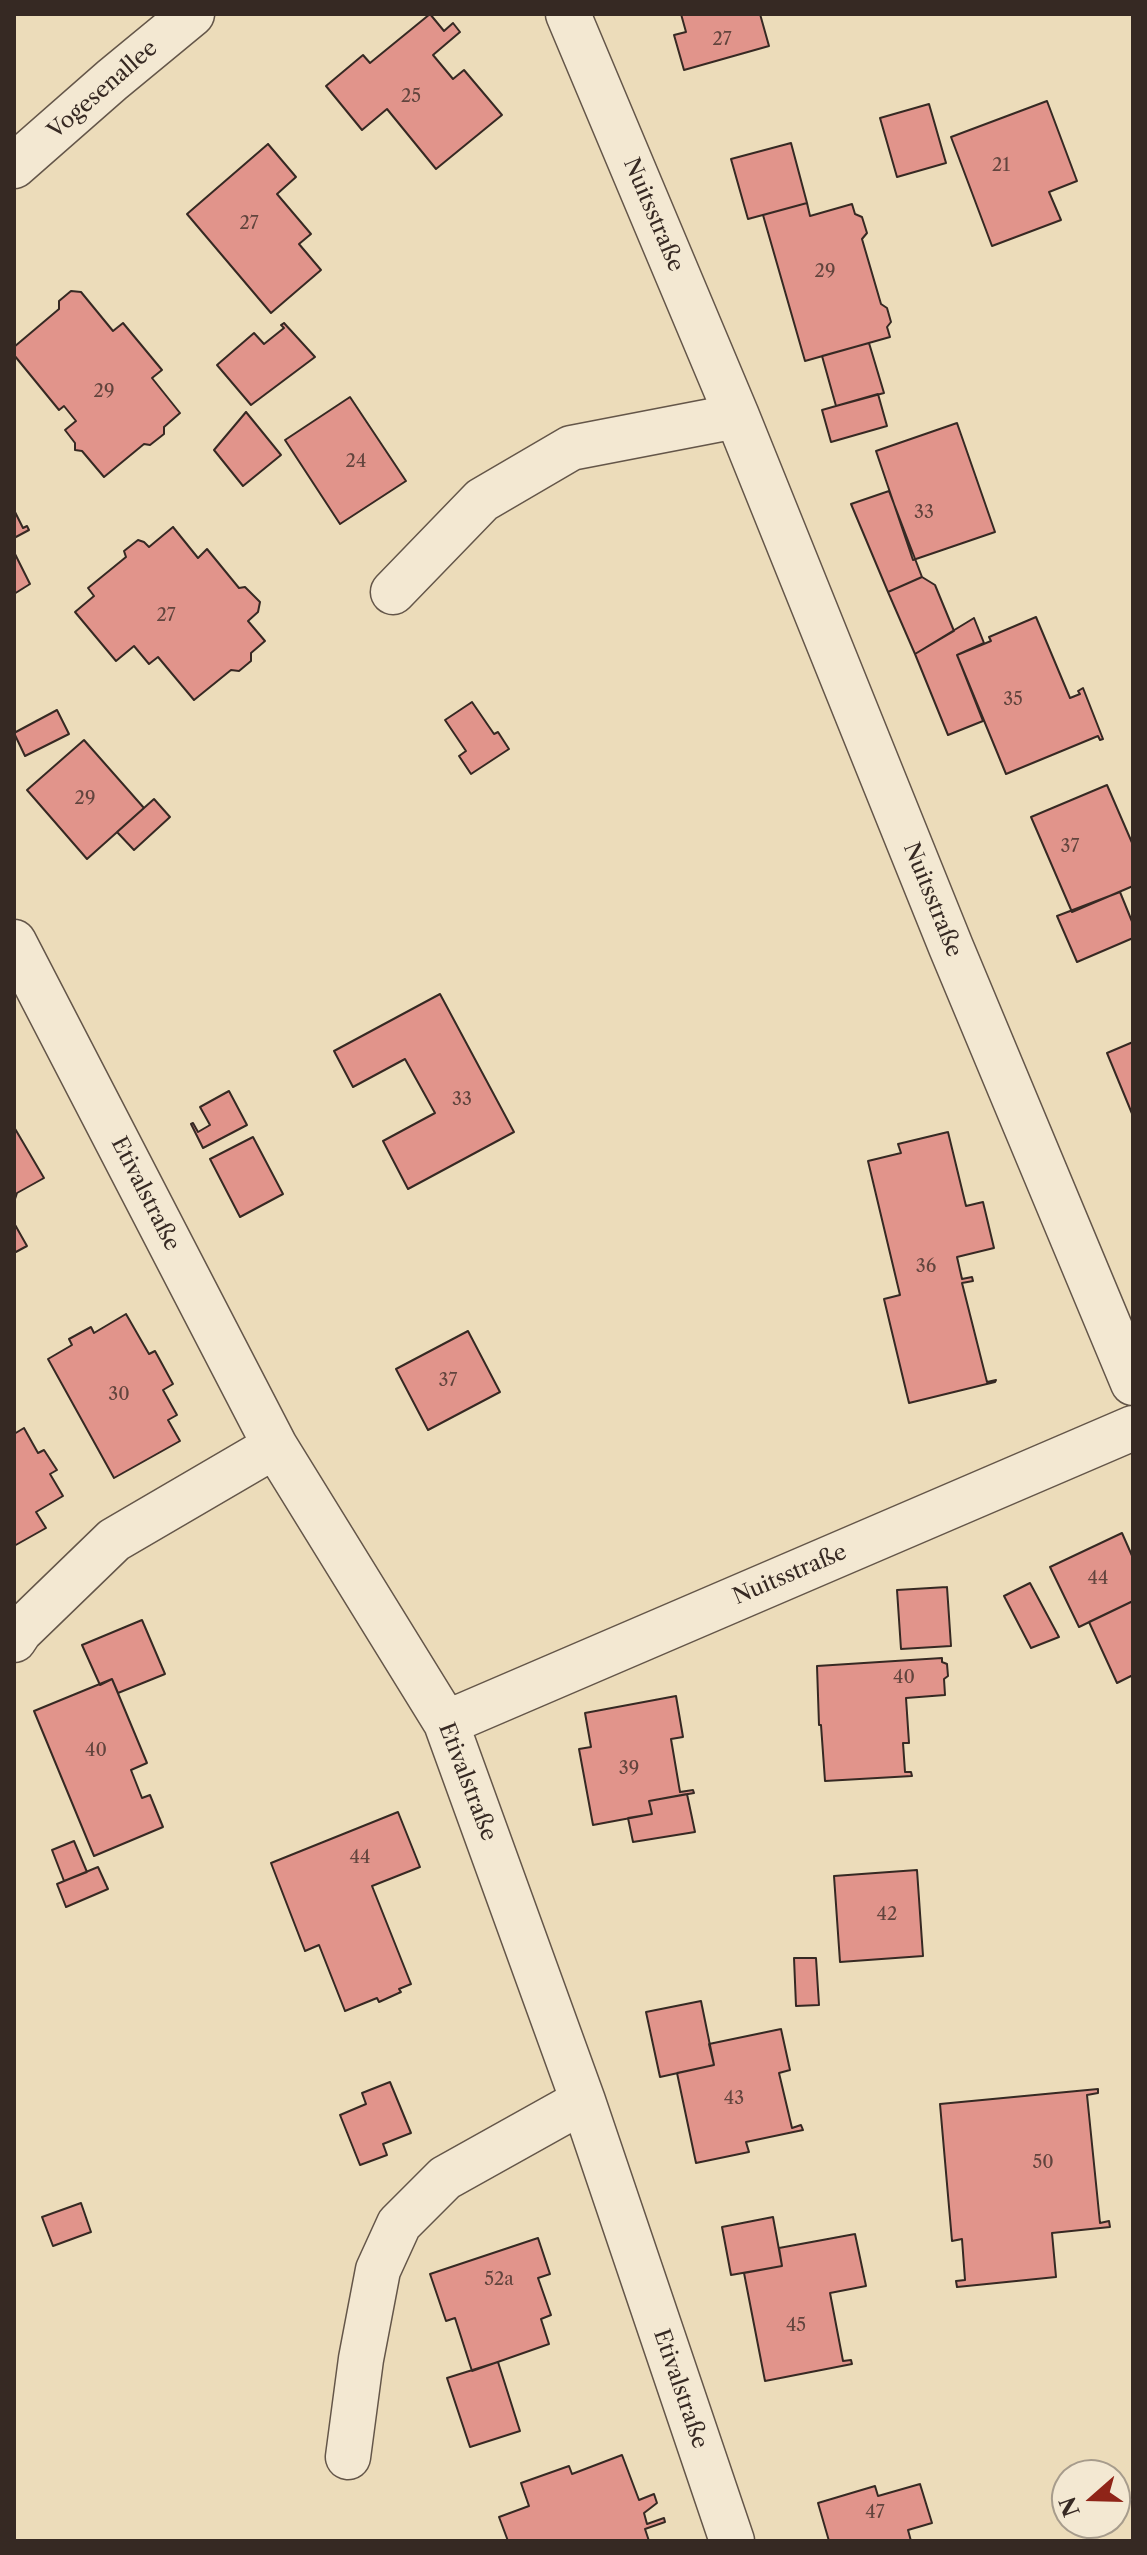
<!DOCTYPE html>
<html>
<head>
<meta charset="utf-8">
<style>
  body { margin:0 }
  #map { position:relative; width:1147px; height:2555px; overflow:hidden; background:#ecdcba; font-family:"Libre Caslon Text",serif }
  canvas { display:block }
  .frame { position:absolute; inset:0; border:16px solid #362923; pointer-events:none }
  .north { position:absolute; left:1051px; top:2459px; width:80px; height:80px; box-sizing:border-box; background:#f3e8d2; border:2px solid #a79c8c; border-radius:50%; rotate:250deg; font-size:22px; font-weight:700; line-height:32px; text-align:center; color:#362923 }
  .north::after { content:''; display:block; margin:auto; width:28px; height:36px; background:#8f2418; clip-path:polygon(50% 0,100% 100%,50% 72%,0 100%) }
</style>
</head>
<body>
<div id="map">
<canvas width="1147" height="2555"></canvas>
<div class="frame"></div>
<div class="north">N</div>
</div>
<script>
const c = document.querySelector('canvas').getContext('2d');
c.lineJoin = 'round';
function paint(path, color) {
  c.fillStyle = color;
  c.fill(path, 'evenodd');
}
function shape(rows) {
  const path = new Path2D();
  for (const r of rows) {
    path.moveTo(r[0], r[1]);
    for (let i = 2; i < r.length; i += 2) path.lineTo(r[i], r[i + 1]);
  }
  return path;
}
function strokePath(path, color, width, dash) {
  c.strokeStyle = color;
  c.lineWidth = width;
  c.lineCap = dash ? 'butt' : 'round';
  c.setLineDash(dash || []);
  c.stroke(path);
}
function drawText(font, color, halo, rows, align = 'center') {
  c.font = font + ' "Libre Caslon Text",serif';
  c.lineWidth = 6;
  c.setLineDash([]);
  c.textBaseline = 'middle';
  c.strokeStyle = halo;
  c.fillStyle = color;
  for (const [text, x, y, turn = 0] of rows) {
    c.save();
    c.translate(x, y);
    c.rotate((+turn || 0) * Math.PI / 180);
    c.textAlign = isNaN(turn) ? turn : align;
    if (halo) c.strokeText(text, 0, 0);
    c.fillText(text, 0, 0);
    c.restore();
  }
}
const building = shape([
  [430,14,444,31,453,23,460,32,433,55,453,79,464,70,502,115,436,169,387,109,362,130,326,86,363,55,370,63,430,14],
  [681,14,760,14,769,46,684,70,674,35,686,32,681,14],
  [1047,101,1077,181,1049,192,1061,220,992,246,951,137,1047,101],
  [929,104,946,163,897,177,880,118,929,104],
  [791,143,807,203,748,219,731,159,791,143],
  [268,144,296,177,277,194,311,234,299,244,321,270,271,313,187,214,268,144],
  [807,203,810,216,852,204,855,214,862,217,867,233,862,239,881,304,887,308,891,322,887,327,890,337,805,361,763,215,807,203],
  [71,291,81,292,113,331,123,323,162,370,152,378,180,413,164,427,164,434,150,445,144,444,104,477,82,451,75,450,75,443,65,430,76,421,64,406,59,410,14,355,14,347,59,309,59,301,71,291],
  [284,323,315,357,251,405,217,365,254,333,264,344,284,328,281,325,284,323],
  [869,343,884,393,836,406,822,356,869,343],
  [878,394,887,426,831,442,822,410,878,394],
  [350,397,406,481,340,524,285,440,350,397],
  [246,412,281,455,243,486,214,450,246,412],
  [957,423,995,532,913,560,876,451,957,423],
  [889,491,922,577,888,592,851,504,889,491],
  [14,510,23,528,27,526,29,530,14,538,14,510],
  [173,527,198,558,207,549,239,588,245,587,260,602,258,612,248,621,265,641,251,653,251,661,239,671,231,670,194,700,158,657,149,664,134,646,116,661,75,612,94,596,88,588,126,557,124,551,138,540,144,542,149,547,173,527],
  [14,552,30,584,14,594,14,552],
  [922,577,935,585,954,631,915,654,888,592,922,577],
  [1036,617,1070,698,1080,694,1078,691,1083,688,1103,739,1100,740,1098,736,1006,774,957,655,991,641,989,637,1036,617],
  [974,618,984,643,957,655,983,721,948,735,915,654,974,618],
  [472,702,494,734,498,732,509,749,471,774,459,756,466,751,445,720,472,702],
  [57,710,69,734,25,756,14,733,57,710],
  [84,740,144,808,87,859,27,790,84,740],
  [1107,785,1133,845,1133,886,1072,912,1031,817,1107,785],
  [154,799,170,817,134,850,117,832,154,799],
  [1120,892,1133,924,1133,938,1077,962,1057,916,1120,892],
  [440,994,514,1132,408,1189,383,1141,435,1113,405,1059,353,1087,334,1051,440,994],
  [1133,1042,1133,1116,1107,1053,1133,1042],
  [229,1091,247,1125,203,1148,191,1124,193,1123,198,1132,210,1125,200,1107,229,1091],
  [14,1127,44,1178,17,1193,14,1202,14,1127],
  [948,1132,966,1206,983,1202,994,1248,957,1257,962,1279,972,1277,973,1281,962,1283,987,1382,996,1380,995,1382,909,1403,884,1299,900,1295,868,1161,901,1153,898,1144,948,1132],
  [253,1137,283,1194,240,1217,210,1159,253,1137],
  [14,1223,27,1246,14,1253,14,1223],
  [126,1314,149,1354,155,1351,173,1384,163,1390,177,1415,168,1420,180,1441,114,1478,48,1359,72,1345,69,1339,91,1327,94,1333,126,1314],
  [468,1331,500,1392,428,1430,396,1369,468,1331],
  [24,1428,38,1453,44,1450,57,1470,50,1474,63,1496,36,1512,46,1528,14,1546,14,1434,24,1428],
  [1122,1533,1133,1558,1133,1601,1079,1627,1050,1567,1122,1533],
  [1030,1583,1059,1637,1031,1648,1004,1596,1030,1583],
  [947,1587,951,1646,901,1649,897,1590,947,1587],
  [1133,1601,1133,1675,1117,1683,1089,1622,1133,1601],
  [142,1620,165,1674,118,1693,112,1679,100,1685,82,1645,142,1620],
  [942,1658,942,1662,947,1664,948,1676,944,1679,945,1695,906,1698,909,1743,903,1743,905,1772,911,1772,912,1776,825,1781,821,1725,819,1725,817,1666,942,1658],
  [112,1679,147,1763,131,1770,142,1798,150,1795,163,1827,94,1856,34,1711,112,1679],
  [676,1696,683,1737,671,1739,680,1792,693,1790,694,1793,649,1801,652,1814,593,1825,579,1749,591,1747,585,1713,676,1696],
  [687,1794,695,1832,633,1842,628,1818,652,1814,649,1801,687,1794],
  [398,1812,420,1867,372,1886,411,1984,399,1989,401,1992,379,2002,377,1998,345,2011,319,1945,305,1951,271,1863,398,1812],
  [74,1841,87,1872,64,1881,52,1850,74,1841],
  [98,1867,108,1889,66,1907,57,1884,98,1867],
  [917,1870,923,1956,840,1962,834,1876,917,1870],
  [794,1958,816,1958,819,2005,796,2006,794,1958],
  [701,2001,714,2065,660,2077,646,2012,701,2001],
  [781,2029,790,2070,779,2073,792,2128,801,2125,803,2130,746,2142,749,2152,696,2163,677,2073,714,2065,709,2044,781,2029],
  [390,2082,411,2133,383,2144,387,2155,360,2165,340,2115,366,2104,362,2093,390,2082],
  [1098,2089,1098,2093,1087,2095,1100,2223,1109,2221,1110,2227,1052,2233,1056,2277,957,2287,956,2281,965,2280,962,2239,952,2241,940,2104,1098,2089],
  [81,2203,91,2232,53,2246,42,2217,81,2203],
  [773,2217,782,2266,731,2275,722,2227,773,2217],
  [855,2234,866,2286,830,2293,843,2361,851,2360,852,2364,765,2381,744,2273,782,2266,779,2248,855,2234],
  [538,2238,550,2274,538,2278,551,2315,541,2319,549,2344,472,2371,455,2318,446,2321,430,2274,538,2238],
  [498,2362,520,2431,470,2447,447,2378,498,2362],
  [622,2455,639,2500,654,2494,657,2503,644,2513,647,2524,664,2518,665,2522,645,2529,649,2541,508,2541,499,2517,529,2506,521,2483,569,2466,572,2474,622,2455],
  [920,2484,932,2523,908,2530,911,2541,829,2541,818,2503,875,2486,878,2496,920,2484]
]);
paint(building, '#e1948b');
strokePath(building, '#362923', 2);
const minor = shape([
  [568,14,737,416,951,947,1133,1383],
  [14,166,112,80,192,14],
  [393,592,482,500,571,448,737,416],
  [14,942,275,1446,446,1723,583,2101,732,2541],
  [14,1640,20,1631,114,1540,275,1446],
  [446,1723,1133,1428],
  [348,2457,361,2359,378,2270,399,2224,445,2178,583,2101]
]);
strokePath(minor, '#645649', 47);
strokePath(minor, '#f3e8d2', 44);
drawText('18px', '#61443d', null, [
  ["27",722,40],
  ["25",411,97],
  ["21",1001,166],
  ["27",249,224],
  ["29",825,272],
  ["29",104,392],
  ["24",356,462],
  ["33",924,513],
  ["27",166,616],
  ["35",1013,700],
  ["29",85,799],
  ["37",1070,847],
  ["33",462,1100],
  ["36",926,1267],
  ["37",448,1381],
  ["30",119,1395],
  ["44",1098,1579],
  ["40",904,1678],
  ["40",96,1751],
  ["39",629,1769],
  ["44",360,1858],
  ["42",887,1915],
  ["43",734,2099],
  ["50",1043,2163],
  ["52a",499,2280],
  ["45",796,2326],
  ["47",875,2513]
]);
drawText('22px', '#362923', '#f3e8d2', [
  ["Vogesenallee",103,90,-41],
  ["Nuitsstraße",653,215,67],
  ["Nuitsstraße",932,900,68],
  ["Etivalstraße",145,1194,63],
  ["Nuitsstraße",790,1575,-23],
  ["Etivalstraße",467,1782,69],
  ["Etivalstraße",680,2389,71]
]);
</script>
</body>
</html>
